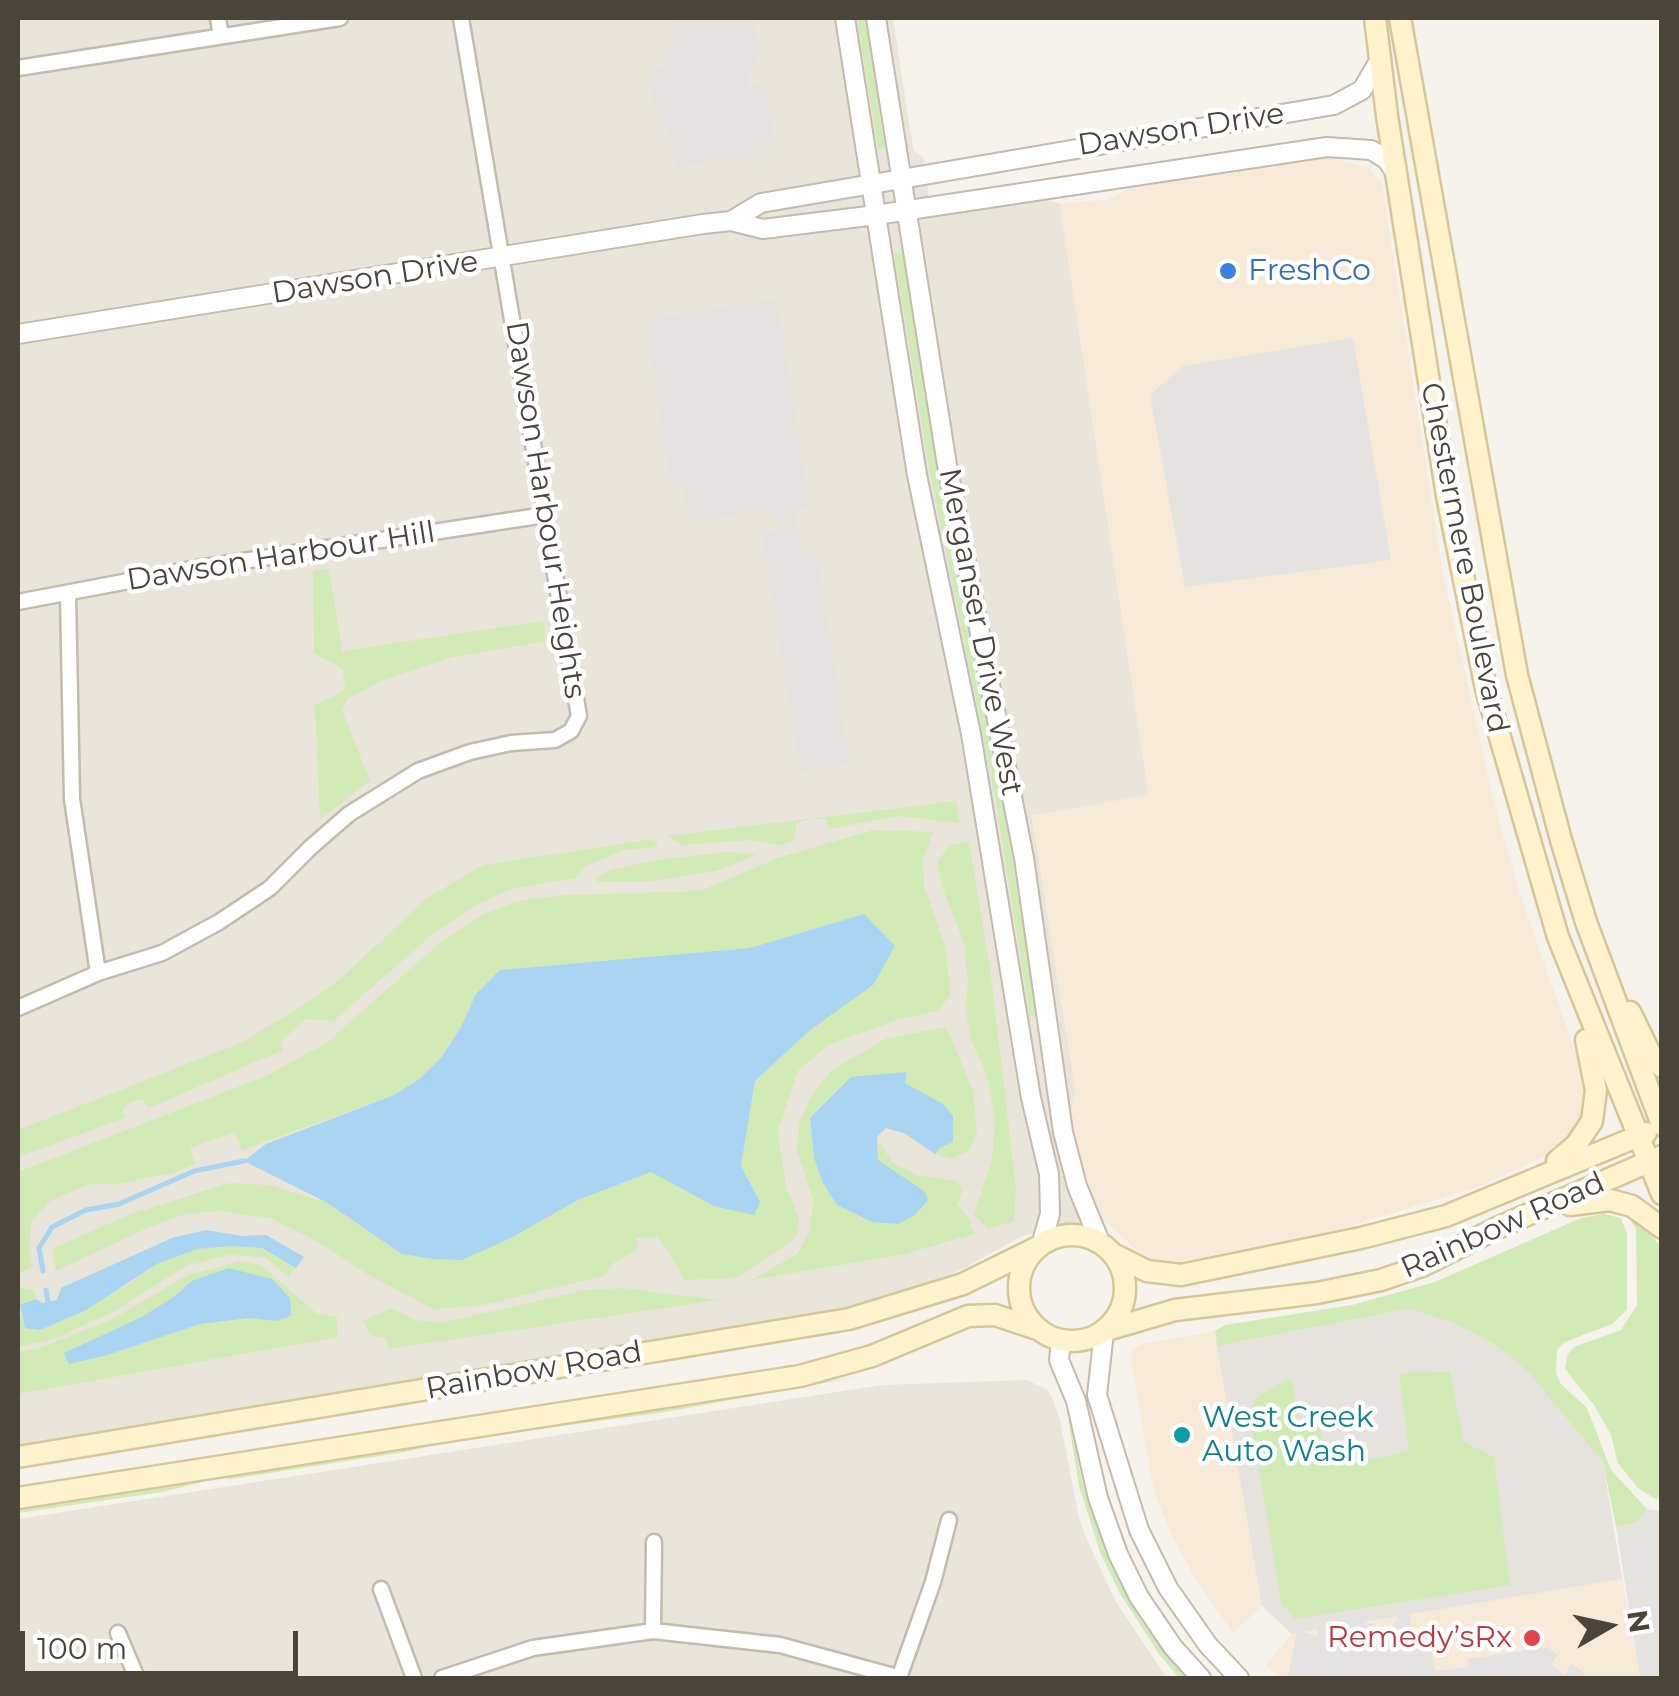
<!DOCTYPE html>
<html>
<head>
<meta charset="utf-8">
<style>
  body { margin:0 }
  #map { position:relative; width:1679px; height:1696px; overflow:hidden; background:#f6f3ec; font-family:Montserrat,sans-serif }
  canvas { display:block }
  .frame { position:absolute; inset:0; border:20px solid #4b4439; pointer-events:none }
  .north { position:absolute; left:1559px; top:1576px; width:100px; height:100px; -webkit-text-stroke:8px #fff; paint-order:stroke; rotate:81deg; font-size:28px; font-weight:700; line-height:40px; text-align:center; color:#4b4439 }
  .north::after { content:''; display:block; margin:auto; width:35px; height:45px; background:#4b4439; clip-path:polygon(50% 0,100% 100%,50% 72%,0 100%) }
  .scale { position:absolute; left:20px; top:1631px; width:278px; height:45px; box-sizing:border-box; border:5px solid #4b4439; border-top:0; padding-left:12px; font-size:30px; line-height:35px; white-space:nowrap; color:#4b4439; -webkit-text-stroke:8px #fff; paint-order:stroke }
</style>
</head>
<body>
<div id="map">
<canvas width="1679" height="1696"></canvas>
<div class="frame"></div>
<div class="north">N</div>
<div class="scale">100 m</div>
</div>
<script>
const c = document.querySelector('canvas').getContext('2d');
c.lineJoin = 'round';
function paint(path, color) {
  c.fillStyle = color;
  c.fill(path, 'evenodd');
}
function shape(rows) {
  const path = new Path2D();
  for (const r of rows) {
    if (r.length === 3) {
      path.moveTo(r[0] + r[2], r[1]);
      path.arc(r[0], r[1], r[2], 0, 2 * Math.PI);
      continue;
    }
    path.moveTo(r[0], r[1]);
    for (let i = 2; i < r.length; i += 2) path.lineTo(r[i], r[i + 1]);
  }
  return path;
}
function strokePath(path, color, width, dash) {
  c.strokeStyle = color;
  c.lineWidth = width;
  c.lineCap = dash ? 'butt' : 'round';
  c.setLineDash(dash || []);
  c.stroke(path);
}
function drawText(font, color, halo, rows, align = 'center') {
  c.font = font + ' Montserrat,sans-serif';
  c.lineWidth = 9;
  c.setLineDash([]);
  c.textBaseline = 'middle';
  c.strokeStyle = halo;
  c.fillStyle = color;
  for (const [text, x, y, turn = 0] of rows) {
    c.save();
    c.translate(x, y);
    c.rotate((+turn || 0) * Math.PI / 180);
    c.textAlign = isNaN(turn) ? turn : align;
    if (halo) c.strokeText(text, 0, 0);
    c.fillText(text, 0, 0);
    c.restore();
  }
}
paint(shape([
  [18,18,893,18,908,117,914,151,923,157,932,218,944,213,1042,198,1060,204,1149,796,1032,816,1076,1093,1068,1121,1090,1196,1102,1219,1022,1236,965,1268,869,1306,559,1360,18,1446],
  [1027,1380,1047,1390,1052,1398,1060,1420,1079,1518,1088,1542,1116,1602,1167,1678,18,1678,18,1519,882,1385]
]), '#eae5da');
paint(shape([
  [1323,156,1369,168,1382,184,1443,574,1494,803,1521,897,1579,1063,1587,1096,1584,1116,1573,1133,1546,1156,1477,1187,1341,1229,1179,1262,1151,1258,1136,1250,1102,1219,1073,1150,1068,1120,1076,1093,1032,815,1149,795,1060,204,1107,200,1137,184],
  [1215,1331,1262,1606,1233,1633,1195,1578,1171,1534,1154,1491,1131,1360,1133,1350,1143,1344],
  [1622,1579,1640,1678,1285,1678,1265,1666,1292,1634]
]), '#f7ead8');
paint(shape([
  [1409,1309,1453,1323,1495,1345,1530,1372,1556,1402,1603,1462,1622,1579,1292,1634,1262,1606,1217,1346]
]), '#e6e2dd');
paint(shape([
  [857,18,865,18,885,148,878,149],
  [894,253,903,253,939,480,1001,790,1038,1016,1030,1017,994,790,929,468],
  [329,569,342,651,543,621,546,641,452,657,383,680,347,699,342,710,370,781,320,819,315,706,346,689,342,669,314,653,313,571],
  [956,801,959,823,899,816,828,829,826,819,815,818,797,823,794,841,781,845,751,840,682,845,668,836],
  [873,830,933,832,923,859,924,886,946,949,950,996,937,1011,897,1020,828,1045,798,1071,778,1131,786,1188,799,1218,796,1238,736,1278,684,1280,678,1266,657,1237,636,1238,637,1251,615,1262,604,1276,478,1306,433,1309,367,1274,317,1241,270,1218,220,1211,185,1214,152,1226,56,1271,52,1249,128,1215,229,1183,268,1185,326,1202,402,1254,462,1260,511,1238,578,1200,652,1172,714,1206,760,1202,741,1166,755,1081,810,1030,864,914,750,948,500,970,476,994,460,1029,441,1058,418,1080,394,1095,242,1150,234,1132,190,1148,195,1164,172,1173,116,1184,89,1184,52,1200,32,1220,29,1249,33,1267,18,1273,18,1172,266,1076,326,1043,440,943,482,915,517,901,567,895,700,891,778,858],
  [654,839,658,847,625,850,586,866,576,878,514,888,475,905,433,934,333,1021,306,1019,281,1041,283,1050,149,1108,142,1099,129,1103,122,1111,125,1118,18,1157,18,1130,243,1042,295,1010,339,980,426,899,483,865],
  [969,841,991,976,1016,1188,1014,1221,988,1229,974,1215,992,1159,995,1119,987,1075,972,1043,965,1010,968,983,964,943,942,886,937,863,949,845],
  [729,852,758,854,716,871,645,882,599,882,595,879,610,870,655,860],
  [946,1027,973,1090,977,1131,970,1150,951,1159,935,1154,940,1148,943,1104,905,1083,907,1072,826,1104,810,1118,814,1158,823,1183,897,1175,877,1160,876,1148,880,1143,892,1162,917,1175,958,1181,962,1192,957,1204,967,1216,975,1234,901,1255,752,1280,797,1254,810,1232,813,1200,797,1151,799,1124,811,1096,832,1070,885,1039],
  [1604,1214,1621,1218,1627,1234,1627,1310,1612,1324,1565,1342,1557,1350,1556,1373,1561,1384,1587,1408,1611,1470,1647,1509,1636,1523,1616,1527,1603,1462,1529,1372,1495,1345,1453,1323,1409,1309,1217,1346,1215,1331,1225,1325,1352,1305,1435,1282,1581,1218],
  [1634,1216,1661,1247,1662,1446,1659,1448,1662,1485,1657,1500,1638,1488,1618,1463,1611,1435,1594,1405,1565,1369,1567,1355,1574,1347,1621,1330,1637,1305,1636,1229,1630,1219],
  [231,1246,262,1248,296,1268,288,1277,265,1257,229,1255,186,1266,113,1312,51,1340,18,1347,18,1288,35,1290,36,1299,20,1305,20,1316,123,1288,157,1264,197,1249],
  [240,1261,261,1265,316,1313,337,1317,338,1337,18,1394,18,1352,40,1348,112,1319,186,1276],
  [623,1288,718,1300,388,1349,387,1338,370,1335,363,1321,391,1308,415,1320,441,1323,586,1290],
  [1450,1372,1464,1442,1494,1457,1510,1585,1294,1619,1281,1602,1252,1427,1254,1399,1291,1377,1299,1430,1318,1423,1326,1450,1361,1443,1368,1460,1409,1451,1399,1373],
  [863,1376,665,1412,452,1441,405,1452,232,1479,222,1477,162,1492,18,1513,18,1507],
  [1065,1399,1083,1485,1113,1569,1140,1619,1187,1678,1179,1678,1159,1654,1119,1592,1100,1552,1079,1486]
]), '#d2eab5');
paint(shape([
  [670,18,750,18,760,41,760,54,747,77,748,86,765,84,776,150,760,153,761,159,743,162,742,156,677,168,670,136,655,112,648,70,665,68,663,50,673,45],
  [777,299,810,507,795,510,801,551,816,549,850,764,800,772,762,533,778,531,777,520,758,511,688,522,683,488,672,490,645,320],
  [1353,338,1391,560,1185,587,1150,395,1183,366],
  [1647,1509,1661,1511,1659,1581,1662,1588,1661,1678,1640,1678,1616,1527,1636,1523],
  [1408,1611,1414,1639,1428,1636,1436,1671,1468,1667,1468,1659,1547,1647,1558,1655,1551,1664,1565,1675,1571,1663,1584,1673,1584,1678,1288,1677,1297,1630,1317,1636,1318,1626,1364,1617,1365,1624,1374,1623,1377,1632,1394,1627,1398,1613]
]), '#e5e3e0');
paint(shape([
  [864,914,895,946,873,985,810,1030,755,1081,741,1166,760,1202,754,1215,714,1206,651,1172,578,1200,511,1238,462,1260,434,1259,402,1254,326,1202,244,1161,266,1144,394,1095,418,1080,441,1058,460,1029,476,994,500,970,750,948],
  [907,1072,905,1083,943,1104,953,1116,953,1142,940,1148,935,1154,904,1133,886,1128,877,1137,878,1160,924,1191,928,1200,915,1215,898,1224,872,1222,837,1205,823,1183,814,1158,810,1118,851,1077],
  [206,1230,243,1236,266,1235,304,1257,296,1268,262,1248,231,1246,197,1249,157,1264,86,1310,40,1330,25,1328,20,1305,36,1299,43,1303,57,1300,61,1288,172,1238],
  [228,1268,272,1279,290,1298,291,1316,276,1321,249,1318,200,1324,107,1355,69,1364,64,1353,142,1317,175,1296,192,1281]
]), '#a9d4f2');
strokePath(shape([
  [43,1271,39,1248,52,1227,86,1210,119,1204,194,1171,244,1161],
  [46,1290,48,1302]
]), '#a9d4f2', 5);
const minor = shape([
  [218,18,221,36],
  [18,68,340,18],
  [68,594,72,799,98,973],
  [18,602,197,568,545,515],
  [18,1008,98,973,162,953,219,922,270,888,311,847,349,814,418,771,470,752,511,743,555,740,571,731,579,716,461,18],
  [381,1589,414,1678],
  [653,1631,654,1542],
  [118,1633,137,1678],
  [442,1678,533,1648,653,1631,780,1645,901,1678],
  [899,1678,933,1582,949,1520]
]);
const tertiary = shape([
  [845,18,917,475,971,734,1031,1098,1049,1174,1050,1214,1041,1245],
  [876,18,947,465,1024,858,1063,1132,1077,1186,1100,1242],
  [731,221,761,203,1334,105,1362,90,1379,61],
  [18,334,703,224,731,221,763,229,876,215,1327,147,1371,150,1386,159,1396,173],
  [1104,1332,1097,1395,1139,1530,1168,1588,1208,1645,1239,1678],
  [1061,1341,1059,1360,1076,1401,1098,1498,1118,1554,1139,1597,1173,1647,1201,1678]
]);
const secondary = shape([
  [1375,18,1387,116,1447,496,1486,689,1558,937,1662,1194],
  [1400,18,1517,675,1561,840,1586,922,1662,1125],
  [1630,1012,1650,1053,1662,1067],
  [1557,1161,1576,1145,1592,1121,1596,1090,1586,1040],
  [1570,1205,1610,1200,1632,1206,1662,1228],
  [1072,1288,53],
  [1113,1254,1147,1271,1181,1275,1361,1238,1446,1216,1646,1133],
  [1107,1330,1175,1310,1317,1293,1381,1280,1422,1266,1497,1228,1662,1156],
  [18,1457,849,1319,963,1284,1038,1247],
  [18,1498,800,1376,872,1356,968,1316,995,1315,1037,1329]
]);
strokePath(minor, '#c2bbae', 19);
strokePath(tertiary, '#c2bbae', 22);
strokePath(secondary, '#d6c79b', 25);
strokePath(minor, '#fff', 14);
strokePath(tertiary, '#fff', 18);
strokePath(secondary, '#fff3cd', 20);
for (const [x, y, r, color] of [
  [1228,271,10,"#3f7fe0"],
  [1182,1435,10,"#0f9aa8"],
  [1532,1638,10,"#e0444e"]
]) {
  const dot = new Path2D();
  dot.arc(x, y, r, 0, 2 * Math.PI);
  c.fillStyle = color;
  c.fill(dot);
  strokePath(dot, '#fff', 4);
}
drawText('30px', '#4b4439', '#fff', [
  ["Dawson Drive",1181,130,-9],
  ["Dawson Drive",375,278,-9],
  ["Dawson Harbour Heights",545,510,81],
  ["Dawson Harbour Hill",281,557,-9],
  ["Chestermere Boulevard",1464,558,79],
  ["Merganser Drive West",980,632,79],
  ["Rainbow Road",1503,1226,-24],
  ["Rainbow Road",534,1371,-10]
]);
drawText('30px', '#366cbe', '#fff', [
  ["FreshCo",1248,271]
], 'left');
drawText('30px', '#0d838f', '#fff', [
  ["West Creek",1202,1418],
  ["Auto Wash",1202,1452]
], 'left');
drawText('30px', '#be3a42', '#fff', [
  ["Remedy’sRx",1512,1638]
], 'right');
</script>
</body>
</html>
